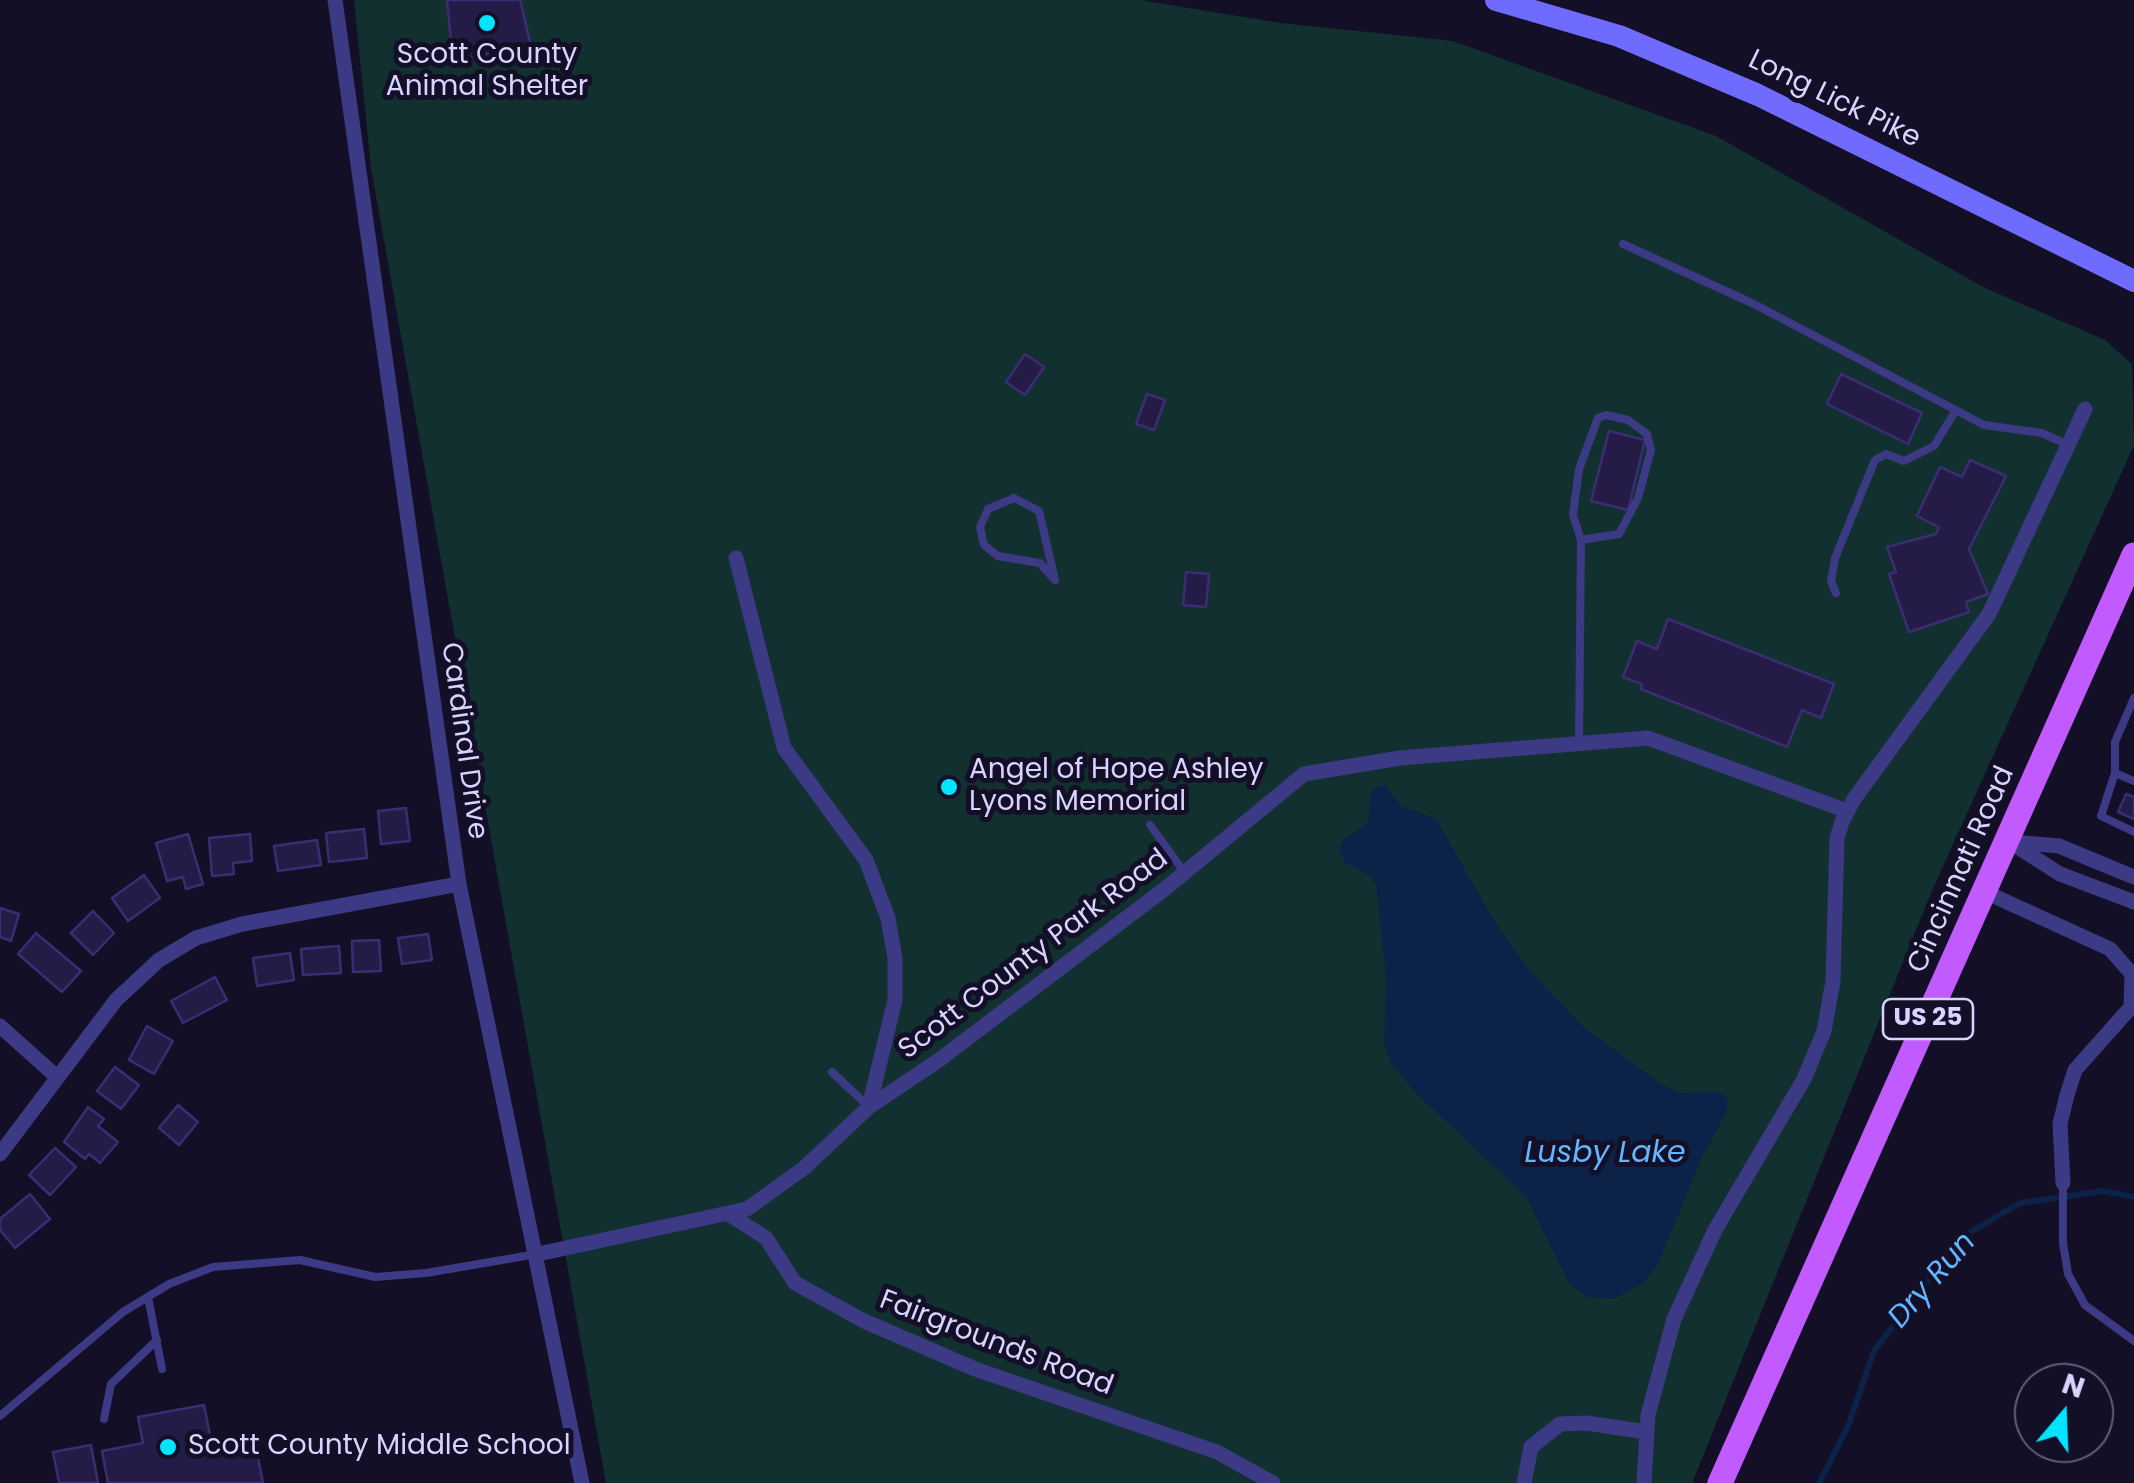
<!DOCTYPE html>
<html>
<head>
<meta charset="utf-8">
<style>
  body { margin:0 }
  #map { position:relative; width:2134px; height:1483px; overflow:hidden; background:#130f26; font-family:Poppins,sans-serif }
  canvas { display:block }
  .north { position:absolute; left:2014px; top:1363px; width:100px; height:100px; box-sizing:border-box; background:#130f26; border:2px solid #625e7d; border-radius:50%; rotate:19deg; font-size:28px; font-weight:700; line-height:40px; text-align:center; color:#d9d4ff }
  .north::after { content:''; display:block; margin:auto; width:35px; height:45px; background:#00e5ff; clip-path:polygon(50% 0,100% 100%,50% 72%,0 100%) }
</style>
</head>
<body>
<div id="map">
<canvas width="2134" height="1483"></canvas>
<div class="north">N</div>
</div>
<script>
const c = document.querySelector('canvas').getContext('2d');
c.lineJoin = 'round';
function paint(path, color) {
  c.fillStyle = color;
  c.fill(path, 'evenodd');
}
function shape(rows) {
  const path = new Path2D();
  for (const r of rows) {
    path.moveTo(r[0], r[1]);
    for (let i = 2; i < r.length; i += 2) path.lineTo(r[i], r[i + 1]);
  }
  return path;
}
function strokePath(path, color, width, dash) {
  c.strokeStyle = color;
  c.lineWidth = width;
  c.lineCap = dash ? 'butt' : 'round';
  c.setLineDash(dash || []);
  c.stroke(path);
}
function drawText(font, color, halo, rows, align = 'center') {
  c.font = font + ' Poppins,sans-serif';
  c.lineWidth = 10;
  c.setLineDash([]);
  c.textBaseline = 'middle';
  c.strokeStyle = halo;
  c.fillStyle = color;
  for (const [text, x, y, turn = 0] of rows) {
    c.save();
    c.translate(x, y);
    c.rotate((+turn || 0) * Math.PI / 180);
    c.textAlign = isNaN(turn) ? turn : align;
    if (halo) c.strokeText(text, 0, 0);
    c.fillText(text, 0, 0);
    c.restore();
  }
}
paint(shape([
  [354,0,1140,0,1281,23,1453,41,1716,136,1983,287,2105,340,2132,364,2134,445,1931,893,1692,1483,606,1483,371,168]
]), '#12302f');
paint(shape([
  [1385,785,1401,806,1436,819,1495,922,1527,967,1582,1026,1661,1084,1680,1093,1714,1091,1728,1097,1726,1114,1703,1155,1658,1264,1645,1282,1613,1299,1587,1297,1570,1285,1527,1198,1415,1092,1391,1063,1384,1043,1386,979,1376,884,1367,874,1345,863,1339,850,1344,839,1368,823,1371,789]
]), '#0c2248');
strokePath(shape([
  [1819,1483,1848,1426,1874,1351,1962,1237,2020,1203,2103,1191,2134,1197]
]), '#0c2248', 6);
const building = shape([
  [447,0,520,0,531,46,453,61,447,0],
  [1025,354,1044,367,1025,395,1006,382,1025,354],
  [1841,374,1922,413,1908,444,1827,404,1841,374],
  [1147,394,1165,400,1154,430,1136,424,1147,394],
  [1609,431,1645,440,1628,510,1591,501,1609,431],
  [1970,460,2006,476,1969,549,1988,594,1966,602,1969,612,1909,632,1889,574,1896,572,1887,547,1936,534,1939,527,1917,516,1940,467,1962,477,1970,460],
  [1186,572,1209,574,1206,607,1183,605,1186,572],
  [1668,619,1834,684,1821,718,1802,710,1787,747,1641,689,1642,684,1623,677,1637,641,1657,649,1668,619],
  [2126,794,2134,797,2134,819,2118,812,2126,794],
  [406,808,410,841,381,844,378,811,406,808],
  [364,829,367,858,329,862,326,833,364,829],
  [188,834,203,884,186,889,183,877,167,881,156,843,188,834],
  [250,834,252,861,233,863,234,874,212,876,209,838,250,834],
  [317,840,321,865,278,871,274,846,317,840],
  [144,875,160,898,128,921,112,898,144,875],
  [0,908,19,914,11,941,0,937,0,908],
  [93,911,114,933,93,955,71,933,93,911],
  [36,933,81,971,62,992,18,954,36,933],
  [428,934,432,960,402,964,398,938,428,934],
  [379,940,381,971,353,972,352,941,379,940],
  [339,946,341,973,303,975,301,949,339,946],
  [290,953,294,980,257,986,253,958,290,953],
  [215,977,227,1000,183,1023,171,1001,215,977],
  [147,1026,173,1041,154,1074,129,1060,147,1026],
  [115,1067,139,1085,121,1109,97,1091,115,1067],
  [178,1105,198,1122,179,1145,159,1128,178,1105],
  [88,1107,104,1119,98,1126,118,1142,100,1163,89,1154,85,1159,64,1142,88,1107],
  [55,1148,76,1167,50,1195,29,1175,55,1148],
  [30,1194,50,1219,15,1248,0,1230,0,1219,30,1194],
  [204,1405,213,1450,255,1442,263,1483,108,1483,102,1451,143,1443,138,1417,204,1405],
  [91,1445,98,1483,59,1483,53,1452,91,1445]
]);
paint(building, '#241b47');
strokePath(building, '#3b2d73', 2.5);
strokePath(shape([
  [1623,244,1754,304,1984,425,2042,433,2068,445],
  [1014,498,1039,511,1055,580,1040,563,998,556,984,545,980,527,988,509,1014,498],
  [1836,593,1831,581,1835,558,1875,460,1886,454,1904,461,1934,446,1956,410],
  [1579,742,1581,540,1573,515,1579,469,1598,418,1606,415,1628,420,1647,434,1651,450,1638,498,1619,534,1581,540],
  [2115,773,2115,742,2134,698],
  [2134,781,2115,773,2101,816,2134,832],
  [1150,825,1185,873],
  [832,1072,869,1107],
  [2063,1183,2063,1243,2068,1274,2085,1305,2134,1341],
  [148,1297,162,1369],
  [0,1416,123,1312,169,1284,213,1267,300,1260,375,1277,426,1273,537,1254],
  [104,1419,111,1384,157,1340]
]), '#3d3a85', 8);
strokePath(shape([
  [335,0,459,884,582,1483],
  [2008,841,2060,874,2134,902],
  [2012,842,2059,846,2134,877],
  [1985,892,2110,949,2132,974,2131,1007,2075,1070,2067,1095,2060,1124,2063,1183],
  [0,1026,57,1077],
  [869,1107,939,1060,1166,888,1304,774,1400,758,1648,738,1847,811],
  [0,1154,116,1000,159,960,196,938,242,924,459,884],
  [730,1215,766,1238,795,1283,864,1321,975,1369,1217,1452,1273,1483],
  [538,1254,747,1209,804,1168,869,1107,895,1000,895,958,888,918,866,860,784,748,736,558],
  [1524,1483,1531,1447,1560,1424,1587,1423,1646,1432],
  [1644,1483,1648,1415,1674,1319,1715,1230,1804,1079,1824,1031,1833,981,1837,838,1842,822,1854,799,1989,614,2085,409]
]), '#3d3a85', 15);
strokePath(shape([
  [1496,0,1619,36,1758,95,2134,281]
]), '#6f6bff', 22);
strokePath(shape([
  [1720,1483,2134,555]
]), '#c25bff', 25);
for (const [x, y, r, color] of [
  [487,23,10,"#00e5ff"],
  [949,787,10,"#00e5ff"],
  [168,1447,10,"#00e5ff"]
]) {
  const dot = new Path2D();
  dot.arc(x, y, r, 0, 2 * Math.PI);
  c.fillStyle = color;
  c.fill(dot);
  strokePath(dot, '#130f26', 4);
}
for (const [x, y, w] of [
  [1928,1019,90]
]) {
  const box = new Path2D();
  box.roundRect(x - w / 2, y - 20, w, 40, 8);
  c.fillStyle = '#130f26';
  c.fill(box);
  strokePath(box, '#d9d4ff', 2.5);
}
drawText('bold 25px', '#d9d4ff', null, [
  ["US 25",1928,1019]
]);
drawText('28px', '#d9d4ff', '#130f26', [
  ["Scott County",487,56,"center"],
  ["Animal Shelter",487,88,"center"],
  ["Angel of Hope Ashley",969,771],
  ["Lyons Memorial",969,803],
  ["Scott County Middle School",188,1447]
], 'left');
drawText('28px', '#d9d4ff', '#130f26', [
  ["Long Lick Pike",1834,100,26],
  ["Cardinal Drive",463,741,82],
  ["Cincinnati Road",1962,870,-66],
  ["Scott County Park Road",1034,955,-37],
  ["Fairgrounds Road",996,1344,21]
]);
drawText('italic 30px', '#62b6ff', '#130f26', [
  ["Lusby Lake",1605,1154],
  ["Dry Run",1933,1281,-49]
]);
</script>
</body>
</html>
